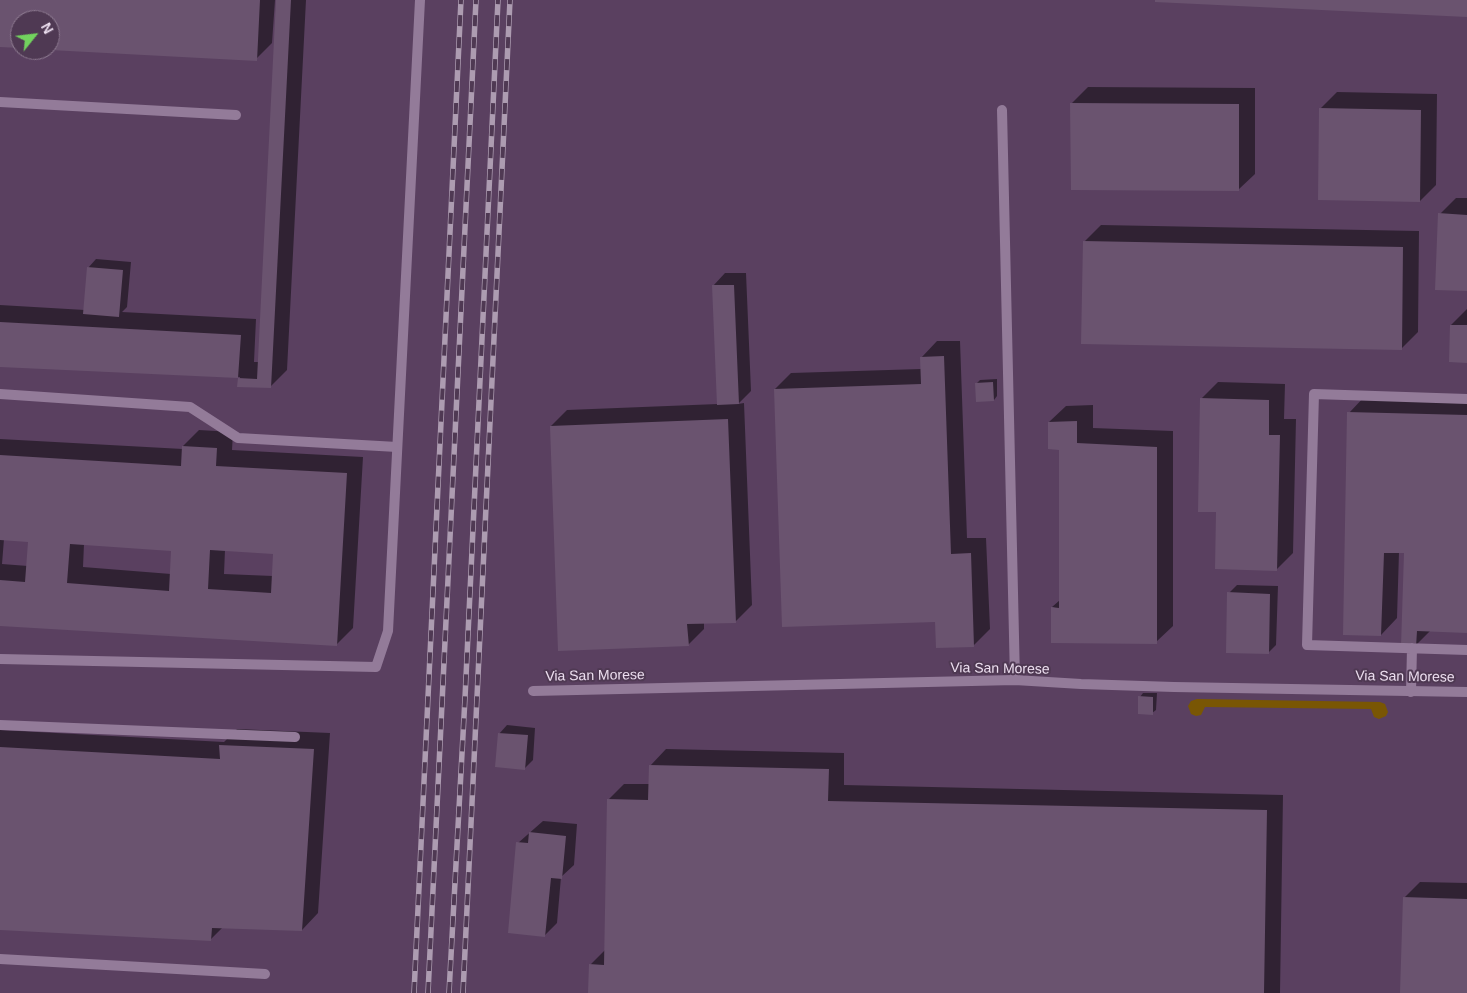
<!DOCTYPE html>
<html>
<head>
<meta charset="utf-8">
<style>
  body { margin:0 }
  #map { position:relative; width:1467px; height:993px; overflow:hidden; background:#4f3953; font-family:Arial,sans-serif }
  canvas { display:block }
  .north { position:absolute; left:10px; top:10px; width:50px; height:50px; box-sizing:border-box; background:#4f3953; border:1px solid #8e7b91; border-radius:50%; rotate:61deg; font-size:14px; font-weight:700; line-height:20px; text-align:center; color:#ecdeef }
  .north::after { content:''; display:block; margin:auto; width:18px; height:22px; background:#72d25e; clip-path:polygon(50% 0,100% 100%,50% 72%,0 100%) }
</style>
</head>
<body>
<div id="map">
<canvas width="1467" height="993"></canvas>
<div class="north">N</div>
</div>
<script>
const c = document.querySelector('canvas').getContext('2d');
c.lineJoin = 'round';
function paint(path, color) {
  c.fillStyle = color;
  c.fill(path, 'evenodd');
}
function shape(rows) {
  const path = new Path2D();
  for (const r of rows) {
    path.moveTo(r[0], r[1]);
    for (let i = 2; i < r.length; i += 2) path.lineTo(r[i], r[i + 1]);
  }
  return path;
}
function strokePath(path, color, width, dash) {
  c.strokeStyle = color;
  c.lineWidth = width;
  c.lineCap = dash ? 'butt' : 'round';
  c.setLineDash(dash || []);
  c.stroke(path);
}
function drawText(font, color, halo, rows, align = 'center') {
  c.font = font + ' Arial,sans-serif';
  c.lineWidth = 4;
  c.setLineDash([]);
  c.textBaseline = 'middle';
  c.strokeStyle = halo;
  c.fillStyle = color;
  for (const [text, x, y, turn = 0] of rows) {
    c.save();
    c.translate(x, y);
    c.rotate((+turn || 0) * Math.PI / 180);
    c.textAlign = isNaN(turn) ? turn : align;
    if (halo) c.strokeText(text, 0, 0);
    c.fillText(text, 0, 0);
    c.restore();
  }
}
paint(shape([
  [0,0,1467,0,1467,993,0,993],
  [20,20,50,20,50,50,20,50]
]), '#5a4060');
paint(shape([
  [1197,699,1380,702,1385,704,1388,712,1386,716,1379,719,1374,717,1371,709,1205,707,1201,715,1196,716,1191,714,1188,706,1191,701]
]), '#795604');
paint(shape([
  [0,0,275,0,272,43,256,59,50,49,50,20,20,20,20,47,0,46],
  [277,0,306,0,287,370,270,387,239,386,240,377,0,366,0,305,85,310,88,268,96,259,131,262,127,307,122,312,256,319,254,362,259,362],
  [1088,87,1255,88,1255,174,1238,190,1072,103],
  [1337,92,1437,94,1436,185,1420,201,1320,109],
  [1456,198,1467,198,1467,290,1440,214],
  [1101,225,1419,231,1418,332,1401,349,1084,242],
  [725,273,746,273,751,391,738,404,744,403,752,605,736,621,704,622,704,629,688,645,551,426,567,410,718,404,713,286],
  [1467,309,1467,361,1451,325],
  [937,341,960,341,967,538,986,538,990,629,974,645,936,621,775,389,791,373,921,369,921,358],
  [997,379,997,396,994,400,977,383,980,380],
  [1218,382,1285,384,1284,419,1296,419,1293,553,1276,570,1202,398],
  [1365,396,1467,399,1467,631,1431,630,1416,645,1405,552,1399,552,1397,618,1381,635,1349,413],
  [1093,405,1093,428,1173,431,1173,626,1156,642,1052,607,1060,600,1060,449,1049,422,1066,406],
  [199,430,233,432,232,450,363,457,353,628,337,644,0,624,0,439,183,449,183,446],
  [4,539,30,540,28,566,2,564],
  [84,544,173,550,171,574,83,567],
  [225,550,274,552,273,576,224,574],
  [1237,585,1278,586,1276,645,1268,653,1229,593],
  [1143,693,1157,693,1156,710,1152,713,1140,697],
  [507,725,535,728,533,760,525,768,499,734],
  [237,729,330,733,318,913,302,930,223,927,210,940,0,929,0,730,224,742],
  [666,749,844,753,844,785,1283,795,1280,993,590,993,590,965,605,950,608,800,624,784,650,784,650,766],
  [543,821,577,824,574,865,561,877,557,923,544,936,518,843],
  [1420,882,1467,883,1467,993,1402,993,1404,898]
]), '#0007');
paint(shape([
  [0,0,260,0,257,61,50,50,50,20,20,20,20,48,0,47],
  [276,0,291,0,271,388,237,387,238,378,257,379],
  [1155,0,1467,0,1467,17,1155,2],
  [1070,103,1239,104,1239,191,1071,190],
  [1319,108,1421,110,1420,202,1318,200],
  [1438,213,1467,215,1467,291,1435,290],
  [1083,241,1403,247,1402,350,1081,344],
  [87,267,123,270,119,317,83,314],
  [712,285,734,285,739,404,717,405],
  [0,322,241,335,238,378,0,367],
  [1450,325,1467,325,1467,363,1449,362],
  [944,356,951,554,971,553,974,647,936,648,935,622,782,627,774,389,921,384,920,357],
  [993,382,994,401,976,402,975,383],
  [1200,398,1269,400,1269,435,1280,435,1277,571,1215,569,1216,512,1198,512],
  [1347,412,1467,415,1467,633,1417,631,1416,647,1401,646,1404,553,1384,553,1381,636,1343,635],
  [728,419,736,623,687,624,689,646,558,651,550,426],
  [1077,421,1077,443,1157,447,1157,644,1051,643,1051,607,1059,608,1059,450,1048,449,1048,422],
  [182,446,217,448,216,466,347,473,337,646,0,626,0,580,25,582,28,542,0,540,0,455,181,466],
  [70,544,171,551,169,591,67,583],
  [210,550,273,554,271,593,208,589],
  [1227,592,1270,594,1269,654,1226,653],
  [1138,696,1153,697,1153,715,1138,714],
  [498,733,528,735,525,770,495,767],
  [219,745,314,749,302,931,212,928,211,941,0,930,0,747,220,759],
  [649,765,829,769,828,801,1267,810,1264,993,588,993,589,964,604,965,607,799,648,800],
  [529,832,566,836,562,879,551,878,545,937,508,933,516,842,528,843],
  [1403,897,1467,899,1467,993,1400,993]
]), '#6a536f');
strokePath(shape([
  [0,102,236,115],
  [1002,110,1015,680],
  [0,394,190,407,238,438,397,447],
  [1467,399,1314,394,1307,645,1467,650],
  [0,659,376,667,388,631,420,0],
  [1411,692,1412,648],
  [0,725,295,737],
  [0,959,265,974]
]), '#937b99', 10);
strokePath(shape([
  [533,691,1015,680,1081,684,1174,687,1467,692]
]), '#937b99', 10);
const rail = shape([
  [414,993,461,0],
  [428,993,476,0],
  [449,993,465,698,498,0],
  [463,993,510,0]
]);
strokePath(rail, '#ad9cb1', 5.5);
strokePath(rail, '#4f3953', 4, [11]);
drawText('14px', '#ecdeef', '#4f3953', [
  ["Via San Morese",1000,669,1],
  ["Via San Morese",595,676,-1],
  ["Via San Morese",1405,677,1]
]);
</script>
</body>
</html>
